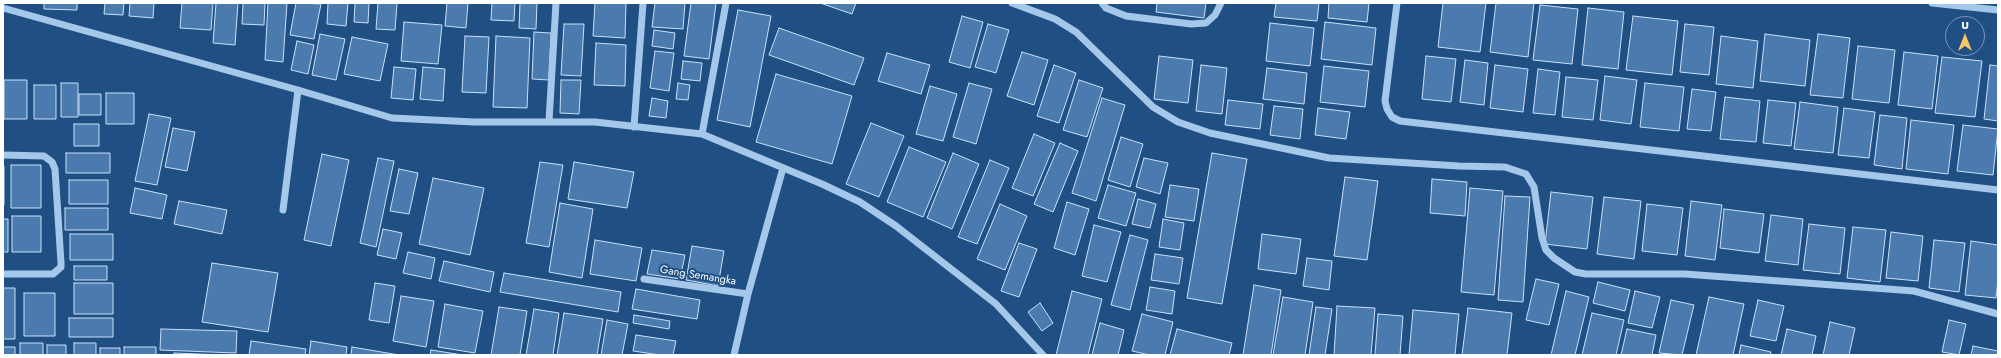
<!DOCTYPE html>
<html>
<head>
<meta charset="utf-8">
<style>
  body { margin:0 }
  #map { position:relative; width:2001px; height:358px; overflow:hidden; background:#1f4f83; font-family:Jost,sans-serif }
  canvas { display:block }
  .frame { position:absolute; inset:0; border:4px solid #fff; pointer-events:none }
  .north { position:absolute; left:1945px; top:16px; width:40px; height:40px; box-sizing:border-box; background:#1f4f83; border:1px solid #7995b5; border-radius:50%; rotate:0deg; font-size:11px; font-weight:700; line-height:16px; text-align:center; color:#fff }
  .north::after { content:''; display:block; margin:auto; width:14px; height:18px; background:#f8c765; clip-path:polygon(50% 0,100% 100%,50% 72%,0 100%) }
</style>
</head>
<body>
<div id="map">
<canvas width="2001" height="358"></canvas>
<div class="frame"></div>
<div class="north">U</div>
</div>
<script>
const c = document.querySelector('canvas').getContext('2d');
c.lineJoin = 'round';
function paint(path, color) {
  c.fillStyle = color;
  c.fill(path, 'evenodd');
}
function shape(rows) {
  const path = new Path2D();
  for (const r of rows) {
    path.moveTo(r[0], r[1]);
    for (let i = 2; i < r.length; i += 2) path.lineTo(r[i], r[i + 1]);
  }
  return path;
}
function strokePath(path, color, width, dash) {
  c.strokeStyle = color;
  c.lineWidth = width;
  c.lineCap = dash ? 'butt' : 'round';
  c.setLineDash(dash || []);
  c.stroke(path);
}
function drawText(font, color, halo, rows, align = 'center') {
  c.font = font + ' Jost,sans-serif';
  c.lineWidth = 4;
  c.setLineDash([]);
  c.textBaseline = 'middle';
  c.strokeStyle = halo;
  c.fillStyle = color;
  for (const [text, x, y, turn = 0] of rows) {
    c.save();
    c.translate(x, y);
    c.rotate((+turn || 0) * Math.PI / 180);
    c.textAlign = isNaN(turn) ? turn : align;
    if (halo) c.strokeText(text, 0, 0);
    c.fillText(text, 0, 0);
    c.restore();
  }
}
const building = shape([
  [44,3,77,3,77,10,44,9,44,3],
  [105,3,124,3,123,15,104,14,105,3],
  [130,3,154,3,153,18,129,16,130,3],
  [182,3,213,3,211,30,180,28,182,3],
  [216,3,238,3,235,45,213,43,216,3],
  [243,3,265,3,264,25,242,24,243,3],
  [268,3,287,3,283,62,265,60,268,3],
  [296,3,321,4,314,39,290,35,296,3],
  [328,3,348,3,346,26,327,24,328,3],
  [355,3,369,3,368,23,354,22,355,3],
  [378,3,397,3,395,30,376,29,378,3],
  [447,3,468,3,466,28,445,26,447,3],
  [492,3,515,3,514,21,491,20,492,3],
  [520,3,537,3,536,29,519,28,520,3],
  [595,3,626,3,625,38,593,36,595,3],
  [655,3,685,3,683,29,652,27,655,3],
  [691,3,716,3,709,59,684,56,691,3],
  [820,3,856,3,852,14,820,3],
  [1157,3,1206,3,1204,18,1156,12,1157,3],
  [1276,3,1319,3,1317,21,1274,17,1276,3],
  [1329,3,1369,3,1367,22,1328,18,1329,3],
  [1443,3,1486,3,1480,52,1438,47,1443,3],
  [1496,3,1534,3,1528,57,1490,52,1496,3],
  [1540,5,1578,9,1572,64,1533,60,1540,5],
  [1588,8,1624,12,1618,69,1582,65,1588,8],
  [738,10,771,16,750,127,717,120,738,10],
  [962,16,983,22,970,68,949,62,962,16],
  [1633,16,1678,21,1672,75,1626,70,1633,16],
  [404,22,442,25,438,64,401,61,404,22],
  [1325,22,1376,28,1372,65,1321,59,1325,22],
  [1270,23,1314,28,1310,66,1266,61,1270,23],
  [564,24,584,24,581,76,561,75,564,24],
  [988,24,1009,30,996,73,975,67,988,24],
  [1685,24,1714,27,1709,75,1680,72,1685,24],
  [779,28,864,58,854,85,769,55,779,28],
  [654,30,675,33,673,49,652,46,654,30],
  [534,32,551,33,549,80,532,79,534,32],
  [320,34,345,39,336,80,312,75,320,34],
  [1765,34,1810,40,1805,86,1760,81,1765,34],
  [1818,34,1850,38,1843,98,1810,95,1818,34],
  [465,36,489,37,486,93,462,92,465,36],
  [496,36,530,38,527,108,493,107,496,36],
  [1721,36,1758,41,1753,88,1716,84,1721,36],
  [352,37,388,44,380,81,344,74,352,37],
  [297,41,314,45,308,74,291,70,297,41],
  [596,43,626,45,625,86,594,85,596,43],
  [1858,46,1895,50,1889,103,1852,99,1858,46],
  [655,51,674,53,669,91,650,88,655,51],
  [1022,52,1048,60,1034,105,1007,96,1022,52],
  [1904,52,1938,56,1932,109,1898,105,1904,52],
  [887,53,930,65,921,94,878,81,887,53],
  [1159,56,1193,60,1188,103,1154,99,1159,56],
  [1426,56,1456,59,1451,102,1422,99,1426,56],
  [1942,57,1982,61,1975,117,1935,113,1942,57],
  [1465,60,1488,63,1484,105,1460,102,1465,60],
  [683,61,702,63,700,81,681,79,683,61],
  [1054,65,1076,73,1059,123,1037,116,1054,65],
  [1201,65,1227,68,1222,114,1196,111,1201,65],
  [1495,65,1528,69,1523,112,1490,108,1495,65],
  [1990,65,1998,66,1998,121,1984,119,1990,65],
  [1324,66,1369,71,1365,107,1320,102,1324,66],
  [394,67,416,69,413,100,391,98,394,67],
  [423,67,445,69,443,101,420,99,423,67],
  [1267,68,1307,73,1304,104,1263,99,1267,68],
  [1538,69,1560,72,1555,115,1533,113,1538,69],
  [776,74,852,96,832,164,756,142,776,74],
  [1605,76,1637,80,1631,124,1600,120,1605,76],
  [1566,77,1598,80,1593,120,1562,117,1566,77],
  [4,80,27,80,27,119,4,119,4,80],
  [561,80,581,80,579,114,560,113,561,80],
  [1079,80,1103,88,1087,137,1063,130,1079,80],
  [61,83,78,83,78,117,61,117,61,83],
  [678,83,690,85,688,100,676,99,678,83],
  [969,83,992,89,976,144,953,137,969,83],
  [1645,83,1684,87,1679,131,1640,127,1645,83],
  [34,85,56,85,56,119,34,119,34,85],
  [930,86,957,94,943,141,916,134,930,86],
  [1692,89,1716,92,1711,131,1687,129,1692,89],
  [106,93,134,93,134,124,106,124,106,93],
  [79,94,101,94,101,115,79,115,79,94],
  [1725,97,1760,101,1756,142,1720,139,1725,97],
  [652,98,668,101,666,118,649,116,652,98],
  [1102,98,1125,105,1096,201,1072,193,1102,98],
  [1228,100,1263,104,1260,129,1225,125,1228,100],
  [1768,100,1796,103,1791,146,1763,143,1768,100],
  [1800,102,1838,107,1833,153,1794,149,1800,102],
  [1274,106,1303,109,1300,139,1270,135,1274,106],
  [1318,108,1350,112,1346,139,1315,135,1318,108],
  [1844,108,1875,112,1869,158,1838,155,1844,108],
  [149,114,171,118,157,185,135,181,149,114],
  [1880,115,1907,118,1902,169,1874,165,1880,115],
  [1911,120,1954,125,1948,174,1906,169,1911,120],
  [871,123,904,136,879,197,846,184,871,123],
  [74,124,99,124,99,146,74,146,74,124],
  [1963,125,1998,129,1993,175,1957,171,1963,125],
  [173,128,195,132,187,171,165,167,173,128],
  [1034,134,1055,143,1033,196,1012,188,1034,134],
  [1121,137,1143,144,1130,187,1108,180,1121,137],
  [1060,143,1078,151,1053,212,1034,204,1060,143],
  [909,147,946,162,923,217,887,202,909,147],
  [66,153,110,153,110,173,66,173,66,153],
  [953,153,979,164,952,229,927,218,953,153],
  [1212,153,1247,159,1222,304,1187,298,1212,153],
  [322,154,349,160,331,246,304,240,322,154],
  [378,158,394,161,376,247,360,243,378,158],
  [1144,158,1168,163,1160,194,1136,187,1144,158],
  [990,160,1009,168,977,244,958,237,990,160],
  [540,162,563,165,549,247,526,243,540,162],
  [574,162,634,172,627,208,568,199,574,162],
  [11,165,41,165,41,208,11,208,11,165],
  [3,166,4,166,4,205,3,205,3,166],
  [399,169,418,173,409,214,390,211,399,169],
  [1345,177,1378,181,1367,260,1334,256,1345,177],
  [433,178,484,188,470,255,419,244,433,178],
  [1432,179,1467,182,1465,216,1430,213,1432,179],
  [69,180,108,180,108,204,69,204,69,180],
  [1108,185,1136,193,1126,226,1098,218,1108,185],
  [1170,185,1199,189,1194,221,1165,217,1170,185],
  [135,188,167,195,162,219,130,213,135,188],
  [1470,188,1503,191,1494,295,1461,292,1470,188],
  [1551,192,1593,197,1587,249,1545,244,1551,192],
  [1505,196,1530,197,1523,302,1498,300,1505,196],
  [1604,197,1641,201,1634,259,1597,254,1604,197],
  [1138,199,1156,204,1150,228,1132,224,1138,199],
  [179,201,227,210,222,234,174,224,179,201],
  [1691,201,1722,205,1715,260,1685,256,1691,201],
  [1067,202,1089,209,1075,255,1054,248,1067,202],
  [560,203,593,209,582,278,549,272,560,203],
  [1000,204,1027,216,1005,270,977,259,1000,204],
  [1647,204,1683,208,1677,255,1642,251,1647,204],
  [65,208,108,208,108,230,65,230,65,208],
  [1724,209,1764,214,1759,253,1720,248,1724,209],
  [1771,215,1803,219,1798,265,1765,261,1771,215],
  [12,216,41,216,41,252,12,252,12,216],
  [3,219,8,219,8,252,3,252,3,219],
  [1163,219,1184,223,1180,250,1159,247,1163,219],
  [1809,224,1845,228,1840,274,1803,270,1809,224],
  [1094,225,1121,232,1107,282,1082,276,1094,225],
  [1853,227,1886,230,1880,282,1847,278,1853,227],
  [383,229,402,233,396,259,377,255,383,229],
  [1891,232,1923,236,1918,281,1886,278,1891,232],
  [70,234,113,234,113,260,70,260,70,234],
  [1262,234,1301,239,1296,274,1258,269,1262,234],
  [1130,235,1148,240,1130,310,1111,305,1130,235],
  [595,240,642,248,636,281,590,274,595,240],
  [1934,240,1965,243,1959,292,1929,288,1934,240],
  [1971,241,1998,245,1998,280,1996,298,1965,295,1971,241],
  [1019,243,1037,249,1019,297,1001,291,1019,243],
  [692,246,724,251,718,286,686,280,692,246],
  [652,250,685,255,680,279,647,274,652,250],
  [408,252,435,258,431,279,403,273,408,252],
  [1155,254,1183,258,1179,284,1151,280,1155,254],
  [1307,258,1332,261,1329,290,1303,286,1307,258],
  [444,261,494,272,490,292,439,281,444,261],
  [212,263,278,273,268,332,202,322,212,263],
  [74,266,107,266,107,280,74,280,74,266],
  [504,273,621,292,618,312,500,292,504,273],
  [1536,279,1559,284,1549,325,1526,320,1536,279],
  [1598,282,1630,290,1625,311,1593,303,1598,282],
  [74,283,113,283,113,314,74,314,74,283],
  [375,283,395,286,389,323,369,320,375,283],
  [1254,285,1281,290,1271,355,1243,355,1254,285],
  [1150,287,1175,291,1172,314,1146,310,1150,287],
  [3,288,15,288,15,339,3,339,3,288],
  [636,289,700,300,697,319,632,309,636,289],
  [1072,291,1102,299,1088,355,1056,355,1072,291],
  [1566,291,1589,297,1575,355,1551,355,1566,291],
  [1635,291,1660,297,1652,328,1628,323,1635,291],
  [24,293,55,293,55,336,24,336,24,293],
  [401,296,434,301,426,347,393,341,401,296],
  [1283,297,1313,302,1305,355,1273,355,1283,297],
  [1709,297,1744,304,1733,355,1696,355,1709,297],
  [1671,300,1694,305,1682,355,1659,353,1671,300],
  [1758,300,1784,306,1776,341,1750,336,1758,300],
  [1040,303,1053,323,1042,331,1028,312,1040,303],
  [445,304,483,311,475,353,438,347,445,304],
  [1337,306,1375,308,1371,355,1334,355,1337,306],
  [499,307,527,311,520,355,491,355,499,307],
  [1316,307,1332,309,1325,355,1309,355,1316,307],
  [1468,308,1512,313,1507,355,1462,355,1468,308],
  [534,309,559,313,553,355,526,355,534,309],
  [1413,310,1459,314,1455,355,1409,355,1413,310],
  [564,313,603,319,597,355,557,355,564,313],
  [1592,313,1624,320,1616,355,1582,355,1592,313],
  [1142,314,1173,322,1165,355,1150,355,1132,351,1142,314],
  [1378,314,1403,316,1400,355,1375,355,1378,314],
  [634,315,670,321,669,329,633,323,634,315],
  [69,318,113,318,113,337,69,337,69,318],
  [607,320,628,324,622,355,601,355,607,320],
  [1949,320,1966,324,1959,355,1942,352,1949,320],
  [1830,322,1855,328,1849,355,1823,355,1830,322],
  [1100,323,1124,330,1118,355,1092,355,1100,323],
  [161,329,237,331,236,353,160,350,161,329],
  [1177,329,1232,343,1229,355,1170,355,1177,329],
  [1627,329,1656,335,1652,355,1621,355,1627,329],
  [1787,329,1816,336,1812,355,1781,355,1787,329],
  [636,335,676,341,673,355,660,355,633,351,636,335],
  [251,341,306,349,305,355,249,355,251,341],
  [311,341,347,347,346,355,309,355,311,341],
  [20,343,43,343,43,355,20,355,20,343],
  [74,343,96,343,96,355,74,355,74,343],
  [47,345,66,345,66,355,47,355,47,345],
  [1741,345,1771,352,1770,355,1739,355,1741,345],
  [1973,346,1998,351,1998,355,1971,355,1973,346],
  [3,347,15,347,15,355,3,355,3,347],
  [124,347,156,347,156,355,124,355,124,347],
  [352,347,399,355,351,355,352,347],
  [100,348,120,348,120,355,100,355,100,348],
  [431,350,463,355,430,355,431,350],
  [174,353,222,355,174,355,174,353]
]);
paint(building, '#4b7bae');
strokePath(building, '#cae0f7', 1);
strokePath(shape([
  [1012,3,1055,19,1076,32,1153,107,1178,122,1210,133,1329,158,1459,166,1505,167,1526,174,1534,187,1542,238,1546,250,1554,258,1575,272,1586,274,1685,274,1914,291,1998,314],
  [1102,3,1106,8,1126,16,1191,24,1206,23,1215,15,1221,3],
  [1397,3,1385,101,1387,109,1392,117,1400,121,1998,190],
  [1932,3,1998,10],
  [3,8,298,90,392,118,474,122,595,122,702,134,822,184,860,202,896,226,996,304,1043,355],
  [549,121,556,3],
  [634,127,643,3],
  [702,134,726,3],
  [3,155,44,156,52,162,55,169,61,263,61,267,53,274,3,274],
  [283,210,298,90],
  [644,279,748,294],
  [734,355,748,294,783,168]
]), '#a5c7e9', 7);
drawText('11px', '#fff', '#1f4f83', [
  ["Gang Semangka",698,276,9]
]);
</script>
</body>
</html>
